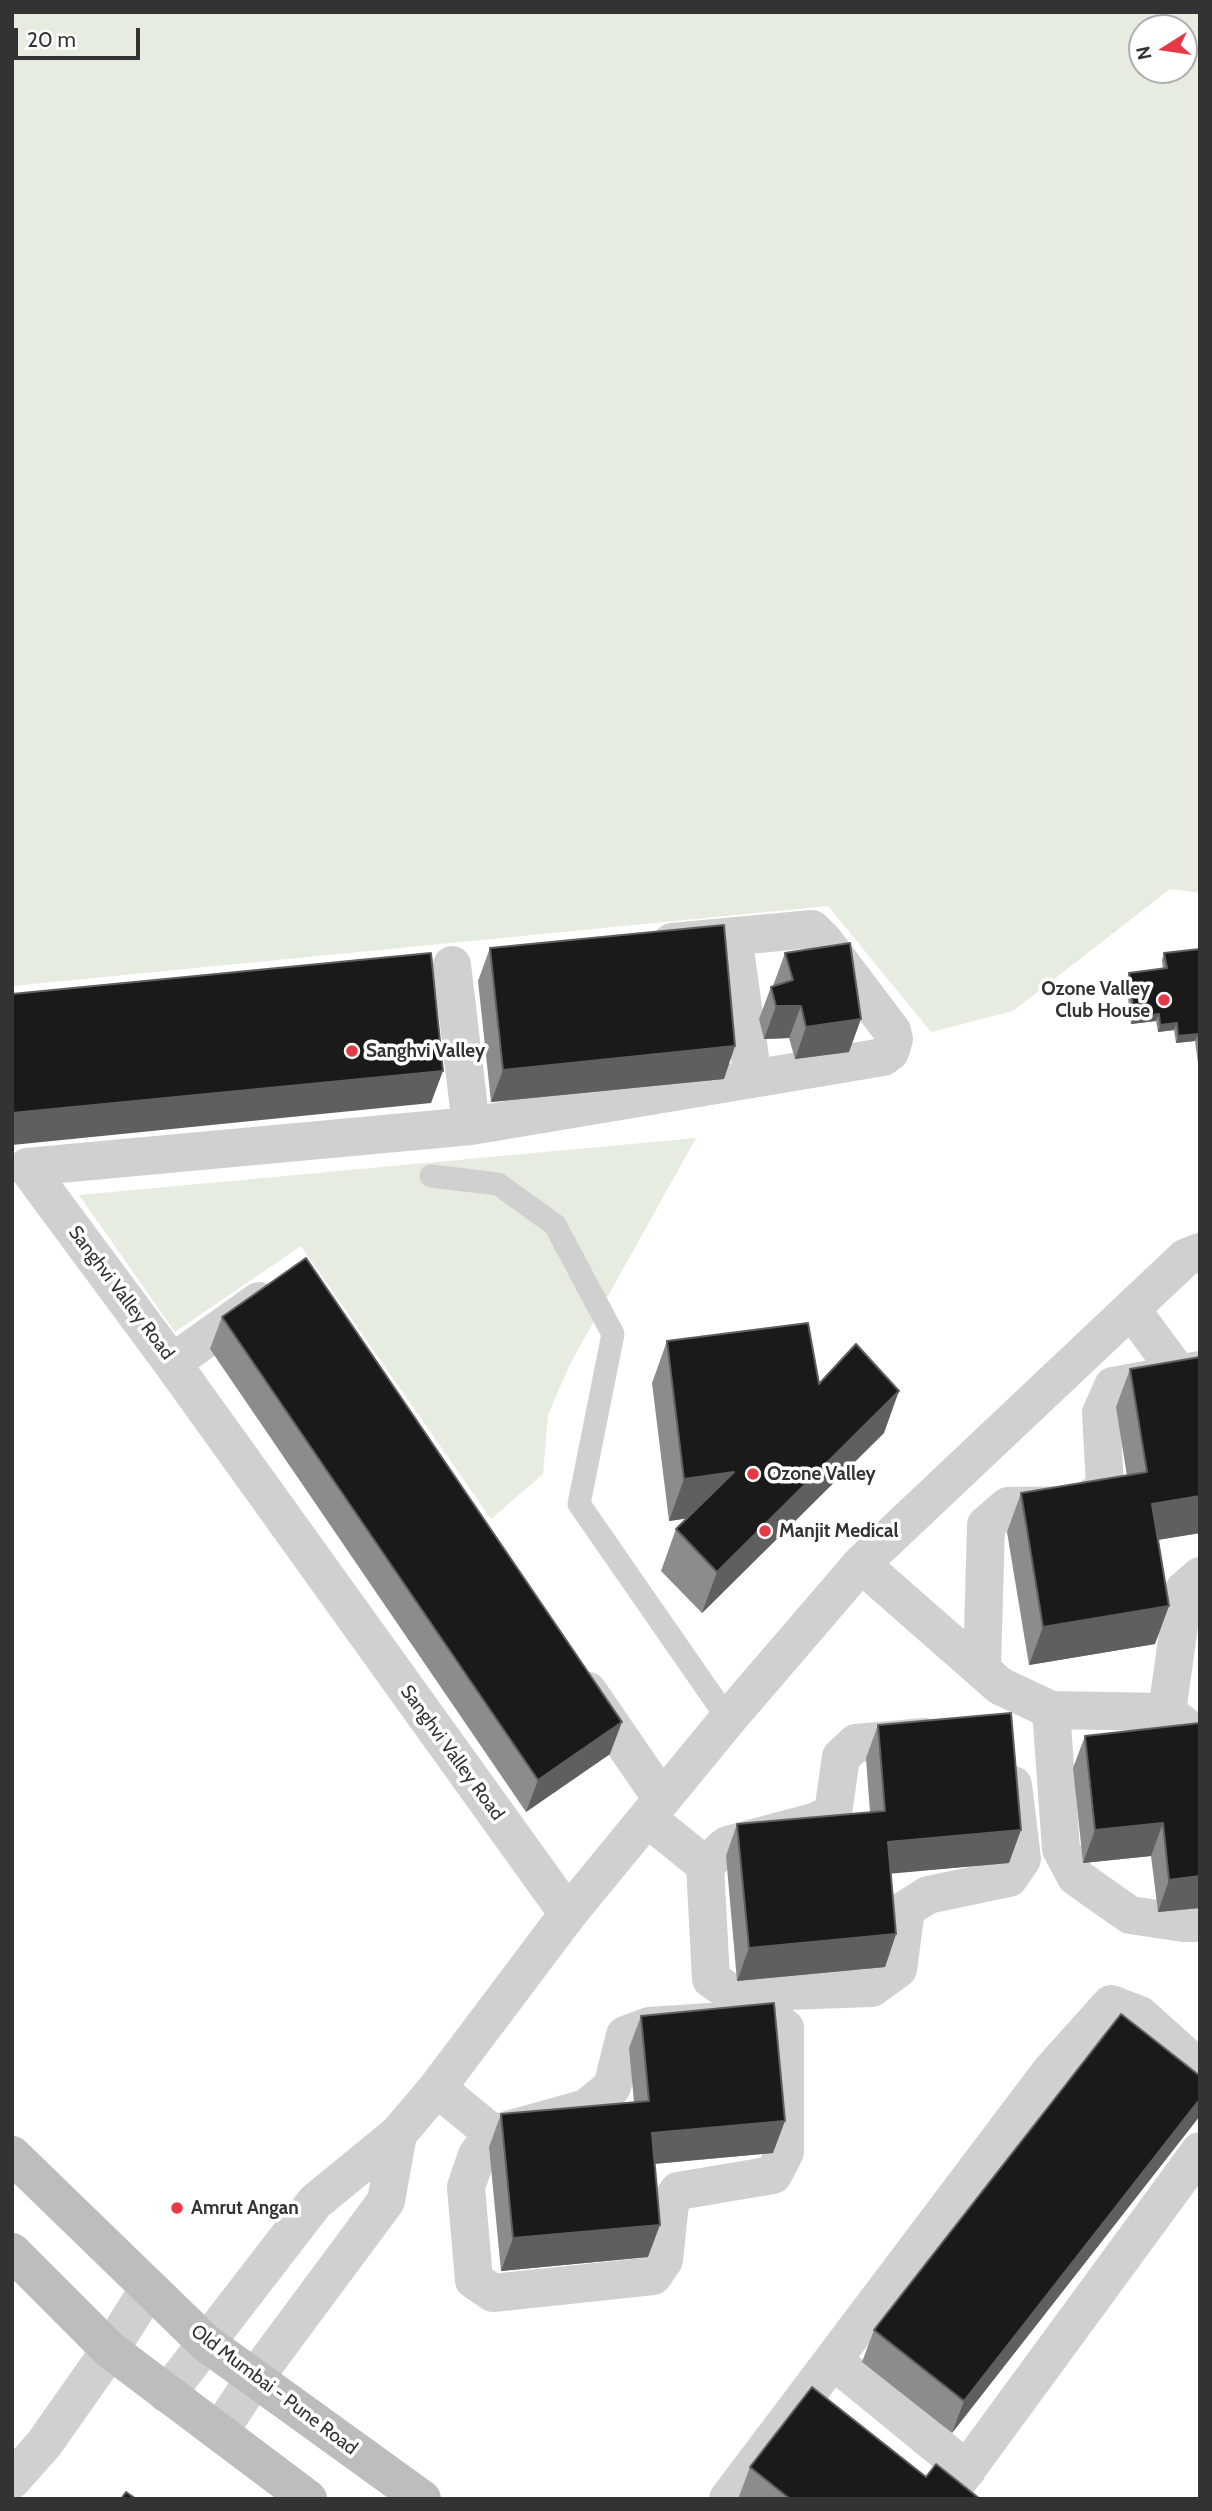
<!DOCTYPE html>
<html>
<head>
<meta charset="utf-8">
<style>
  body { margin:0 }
  #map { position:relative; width:1212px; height:2511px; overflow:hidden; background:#fff; font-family:Cabin,sans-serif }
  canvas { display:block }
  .frame { position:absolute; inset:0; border:14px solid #333; pointer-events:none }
  .north { position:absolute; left:1128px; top:14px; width:70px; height:70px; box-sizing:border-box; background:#fff; border:2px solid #adadad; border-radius:50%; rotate:258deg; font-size:19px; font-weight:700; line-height:28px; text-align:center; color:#333 }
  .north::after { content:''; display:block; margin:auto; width:24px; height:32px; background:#e63946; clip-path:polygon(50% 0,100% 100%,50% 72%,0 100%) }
  .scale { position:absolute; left:14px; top:28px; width:126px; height:32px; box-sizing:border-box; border:4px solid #333; border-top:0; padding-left:9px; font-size:21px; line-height:24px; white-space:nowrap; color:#333; -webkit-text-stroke:5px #fff; paint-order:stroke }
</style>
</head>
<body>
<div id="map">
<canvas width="1212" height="2511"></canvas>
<div class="frame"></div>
<div class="north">N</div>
<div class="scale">20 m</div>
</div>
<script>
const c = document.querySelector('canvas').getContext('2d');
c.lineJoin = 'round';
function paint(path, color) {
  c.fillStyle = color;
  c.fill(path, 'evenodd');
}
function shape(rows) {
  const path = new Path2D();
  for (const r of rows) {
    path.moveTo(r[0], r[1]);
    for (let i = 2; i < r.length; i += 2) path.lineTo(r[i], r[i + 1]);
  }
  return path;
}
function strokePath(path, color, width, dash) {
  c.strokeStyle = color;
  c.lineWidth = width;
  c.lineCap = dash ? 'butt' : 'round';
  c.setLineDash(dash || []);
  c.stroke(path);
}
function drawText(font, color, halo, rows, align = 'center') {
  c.font = font + ' Cabin,sans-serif';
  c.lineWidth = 7;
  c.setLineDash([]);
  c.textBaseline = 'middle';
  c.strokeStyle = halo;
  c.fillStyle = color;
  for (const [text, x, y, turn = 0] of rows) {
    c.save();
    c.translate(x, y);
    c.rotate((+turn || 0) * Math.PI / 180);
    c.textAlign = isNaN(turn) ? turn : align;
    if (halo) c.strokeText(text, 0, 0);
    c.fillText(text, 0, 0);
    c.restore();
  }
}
paint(shape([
  [12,12,1200,12,1200,893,1170,889,1013,1011,931,1032,828,906,12,986],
  [1142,28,1184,28,1184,70,1142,70],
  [696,1138,570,1364,548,1415,543,1474,491,1519,301,1246,175,1332,79,1195]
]), '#e6ecdf');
strokePath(shape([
  [431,1176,498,1184,555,1225,613,1334,579,1504,728,1719]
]), '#d0d0d0', 23);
strokePath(shape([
  [733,936,753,1079],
  [452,965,471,1126,27,1167,172,1363,568,1914],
  [471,1126,883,1057,890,1052,894,1039,892,1031,824,941,812,929,672,942],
  [1131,1309,1179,1374],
  [172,1363,259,1301],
  [861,1564,1000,1686,1051,1710,1167,1712,1200,1738],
  [982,1668,986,1525,1008,1506,1084,1505,1105,1486,1101,1413,1113,1386,1200,1370],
  [588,1691,662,1799],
  [1051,1710,1061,1849,1076,1877,1130,1915,1184,1923,1200,1923],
  [1167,1712,1184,1590,1200,1576],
  [647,1818,705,1865,727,1845,817,1821,833,1813,841,1757,856,1743,925,1737],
  [705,1865,711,1979,731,1993,872,1988,898,1969,906,1909,928,1895,1009,1878,1022,1859,1013,1785],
  [437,2088,493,2134,586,2108,612,2087,625,2035,649,2026,772,2018,785,2028,785,2152,773,2175,678,2191,670,2203,664,2260,653,2276,493,2293,474,2280,466,2187,477,2155,493,2134],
  [398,2134,437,2088,568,1914,728,1719,861,1564,1185,1258,1200,1252],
  [834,2361,967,2470],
  [167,2394,315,2202,398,2134,386,2201,254,2379,219,2432],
  [12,2480,44,2444,110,2350,149,2288],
  [728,2499,1050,2072,1111,2004,1140,2015,1200,2069],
  [945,2499,1200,2151]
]), '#d0d0d0', 38);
strokePath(shape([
  [12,2155,206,2343,422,2499],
  [12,2252,110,2350,308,2499]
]), '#bdbdbd', 38);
paint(shape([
  [490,948,724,1079,491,1102,478,981],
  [1200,949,1200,1063,1198,1063,1195,1041,1176,1043,1174,1030,1158,1032,1156,1021,1131,1024,1126,980,1129,973,1163,969,1162,960,1164,953],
  [785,953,849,1052,795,1059,789,1038,764,1039,759,1019,771,987,773,986],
  [222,1317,610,1754,526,1812,210,1349],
  [667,1341,819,1384,884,1433,702,1613,661,1571,676,1529,687,1518,669,1521,652,1383],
  [1200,1357,1200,1533,1158,1540,1155,1644,1029,1665,1007,1532,1021,1493,1127,1476,1116,1407,1130,1369],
  [1200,1723,1200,1908,1158,1912,1151,1856,1083,1863,1073,1768,1085,1736],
  [878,1725,1009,1863,891,1873,896,1934,885,1967,737,1981,726,1856,737,1824,870,1812,866,1758],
  [641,2016,773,2153,655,2164,648,2257,501,2271,489,2147,501,2114,634,2102,629,2048],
  [1199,2117,952,2433,862,2362,874,2330],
  [750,2467,926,2477,980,2499,738,2499]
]), '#8c8c8c');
paint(shape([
  [776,1006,801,1006,789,1038,764,1039],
  [1159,1014,1156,1021,1131,1024,1134,1017],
  [861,1019,849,1052,795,1059,806,1027],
  [1177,1023,1174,1030,1158,1032,1160,1025],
  [1198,1034,1195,1041,1176,1043,1178,1036],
  [735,1046,724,1079,491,1102,503,1070],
  [443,1071,431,1103,12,1145,12,1113],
  [899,1391,884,1433,702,1613,717,1572],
  [734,1472,719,1514,669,1521,684,1479],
  [1200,1496,1200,1533,1138,1543,1152,1504],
  [1169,1606,1155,1644,1029,1665,1043,1627],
  [622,1722,610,1754,526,1812,538,1780],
  [1163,1823,1151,1856,1083,1863,1095,1830],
  [1021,1830,1009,1863,876,1875,888,1842],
  [1200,1876,1200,1908,1158,1912,1169,1880],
  [896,1934,885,1967,737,1981,749,1948],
  [1200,2099,1199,2117,952,2433,964,2401],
  [785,2121,773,2153,640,2165,652,2133],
  [660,2225,648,2257,501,2271,513,2238]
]), '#5f5f5f');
const building = shape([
  [724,925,735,1046,503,1070,490,948,724,925],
  [850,943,861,1019,806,1027,801,1006,776,1006,771,987,793,980,785,953,850,943],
  [1200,949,1200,1052,1198,1034,1178,1036,1177,1023,1160,1025,1159,1014,1134,1017,1129,973,1167,968,1164,953,1200,949],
  [431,953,443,1071,12,1113,12,994,431,953],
  [306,1258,622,1722,538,1780,222,1317,306,1258],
  [808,1323,819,1384,856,1344,899,1391,717,1572,676,1529,734,1472,684,1479,667,1341,808,1323],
  [1200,1357,1200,1496,1152,1504,1169,1606,1043,1627,1021,1493,1147,1472,1130,1369,1200,1357],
  [1011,1713,1021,1830,888,1842,896,1934,749,1948,737,1824,885,1811,878,1725,1011,1713],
  [1200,1723,1200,1876,1169,1880,1163,1823,1095,1830,1085,1736,1200,1723],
  [774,2003,785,2121,652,2133,660,2225,513,2238,501,2114,649,2101,641,2016,774,2003],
  [1121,2014,1200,2076,1200,2099,964,2401,874,2330,1121,2014],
  [812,2387,926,2477,936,2464,980,2499,790,2499,750,2467,812,2387],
  [126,2492,136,2499,121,2499,126,2492]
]);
paint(building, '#1a1a1a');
strokePath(building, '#5f5f5f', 2);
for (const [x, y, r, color] of [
  [1164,1000,7,"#e63946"],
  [352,1051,7,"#e63946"],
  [753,1474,7,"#e63946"],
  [765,1531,7,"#e63946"],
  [177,2208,7,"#e63946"]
]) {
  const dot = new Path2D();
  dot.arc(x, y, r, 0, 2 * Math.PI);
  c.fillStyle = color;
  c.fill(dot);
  strokePath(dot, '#fff', 2.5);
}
drawText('bold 19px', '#333', '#fff', [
  ["Ozone Valley",1150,989,"right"],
  ["Club House",1150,1011,"right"],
  ["Sanghvi Valley",366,1051],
  ["Ozone Valley",767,1474],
  ["Manjit Medical",779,1531],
  ["Amrut Angan",191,2208]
], 'left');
drawText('19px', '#333', '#fff', [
  ["Sanghvi Valley Road",121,1293,53],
  ["Sanghvi Valley Road",452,1753,54],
  ["Old Mumbai - Pune Road",274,2390,37]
]);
</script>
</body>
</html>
